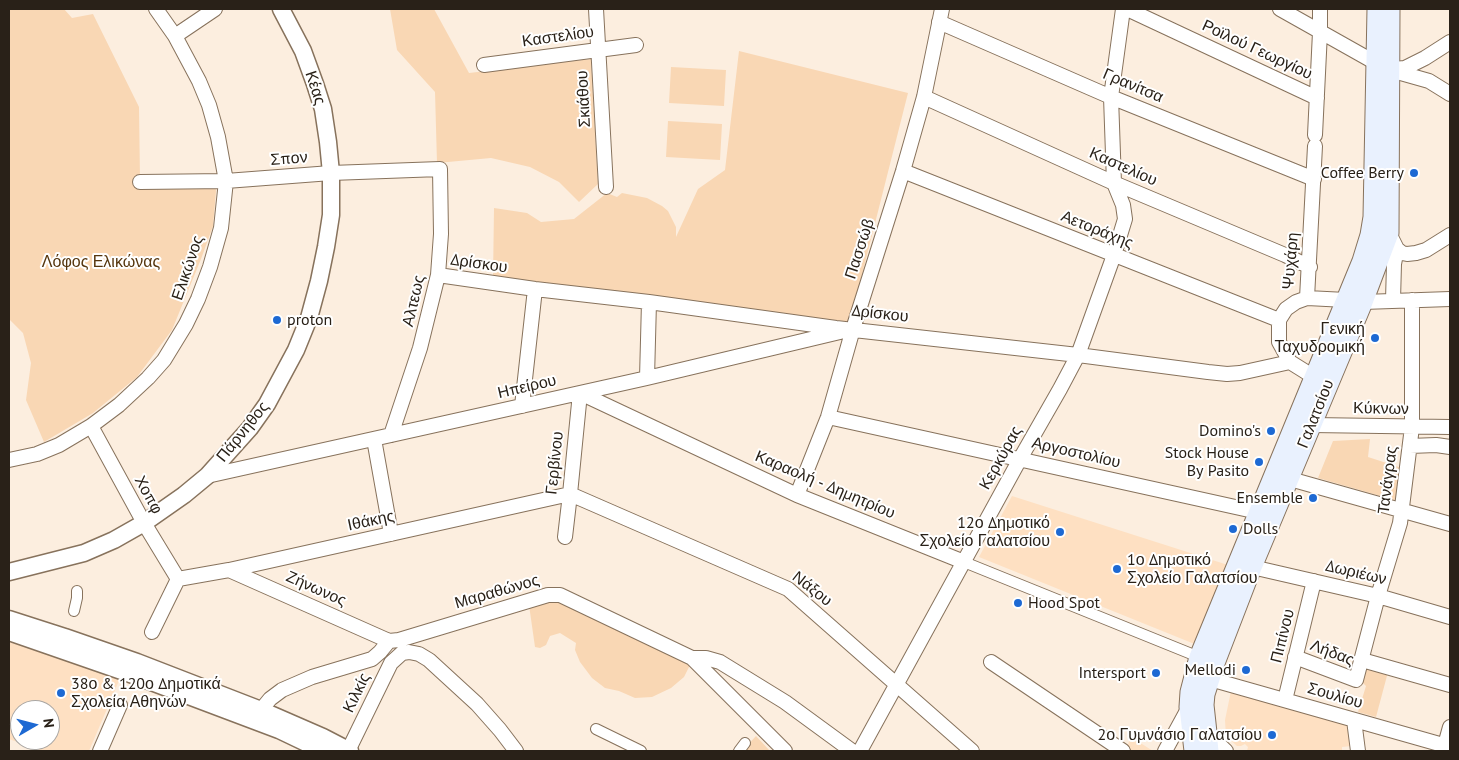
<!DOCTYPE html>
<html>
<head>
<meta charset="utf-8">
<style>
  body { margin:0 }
  #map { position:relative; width:1459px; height:760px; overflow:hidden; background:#fceedf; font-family:"PT Sans",sans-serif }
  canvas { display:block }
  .frame { position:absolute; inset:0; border:10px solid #292118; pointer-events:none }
  .north { position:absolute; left:10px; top:700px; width:50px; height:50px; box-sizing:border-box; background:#fff; border:1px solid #a9a6a3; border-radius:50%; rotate:82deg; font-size:14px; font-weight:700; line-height:20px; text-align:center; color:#292118 }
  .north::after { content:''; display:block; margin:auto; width:18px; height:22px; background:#1d69d3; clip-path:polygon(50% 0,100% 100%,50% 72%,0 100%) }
</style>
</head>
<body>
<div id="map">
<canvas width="1459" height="760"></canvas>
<div class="frame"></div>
<div class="north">N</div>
</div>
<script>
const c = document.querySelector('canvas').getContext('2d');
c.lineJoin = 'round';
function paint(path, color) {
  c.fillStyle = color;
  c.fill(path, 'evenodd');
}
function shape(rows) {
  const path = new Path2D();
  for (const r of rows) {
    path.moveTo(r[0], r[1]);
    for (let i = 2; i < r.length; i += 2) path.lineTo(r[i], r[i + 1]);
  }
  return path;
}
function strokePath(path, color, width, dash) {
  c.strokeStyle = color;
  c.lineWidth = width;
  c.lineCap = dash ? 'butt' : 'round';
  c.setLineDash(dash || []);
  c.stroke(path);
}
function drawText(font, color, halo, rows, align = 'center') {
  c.font = font + ' "PT Sans",sans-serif';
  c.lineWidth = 4;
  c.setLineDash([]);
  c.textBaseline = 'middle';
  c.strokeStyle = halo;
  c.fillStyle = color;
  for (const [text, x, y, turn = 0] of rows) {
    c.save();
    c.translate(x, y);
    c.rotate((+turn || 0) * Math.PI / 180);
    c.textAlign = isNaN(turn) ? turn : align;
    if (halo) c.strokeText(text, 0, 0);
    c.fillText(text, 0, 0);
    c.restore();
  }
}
paint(shape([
  [1012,496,1228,565,1197,645,979,557],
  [9,642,121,676,89,751,42,751,9,739],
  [20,710,50,710,50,740,20,740],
  [1231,691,1349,726,1351,746,1342,747,1342,751,1247,751,1248,747,1245,744,1241,746,1237,746,1226,736,1225,720],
  [1131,737,1153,751,1125,751]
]), '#fee0c2');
paint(shape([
  [9,9,64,9,72,18,93,14,139,107,140,179,214,176,216,191,213,226,201,259,172,330,137,377,93,413,44,442,26,400,31,363,23,333,9,319],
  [390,9,434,9,469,73,591,59,598,184,579,202,559,182,530,167,491,158,437,163,435,92,397,50],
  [739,51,908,93,850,322,493,279,494,208,527,213,541,222,574,219,607,193,617,197,622,193,647,198,662,206,668,211,676,227,676,237,698,189,725,170],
  [671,67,726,70,724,106,669,103],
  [668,121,722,124,720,160,666,157],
  [1370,439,1368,457,1402,468,1398,501,1318,478,1333,441],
  [558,599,689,661,689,667,684,677,671,688,652,697,635,698,619,691,605,688,592,678,580,662,575,650,576,643,560,633,550,636,546,645,540,648,535,647,529,605],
  [1364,665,1388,672,1376,717,1358,712,1366,686,1360,680],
  [756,736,770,751,742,751]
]), '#f9d7b4');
const pedestrian = shape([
  [964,562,1199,657],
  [74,611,77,598,77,591],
  [596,729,641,751],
  [739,751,745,743]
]);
const minor = shape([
  [596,9,606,187],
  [1127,9,1317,98],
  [1280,9,1376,63,1390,70,1429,81,1450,94],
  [939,22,1111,97,1314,179],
  [175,36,215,9],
  [484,65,636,45],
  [1393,69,1405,68,1425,58,1450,42],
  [924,97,1114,183,1285,255,1310,267],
  [1315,135,1320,32,1320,9],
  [903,171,1279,320],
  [140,182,226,181,331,173,440,169,441,234,438,275,420,348,391,435],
  [1389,233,1397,249,1394,264,1393,300],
  [1397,249,1402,253,1407,254,1416,253,1426,250,1450,235],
  [438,275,535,289,649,302,836,328,1078,355,1208,372,1227,374,1240,373,1290,362,1314,377],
  [1307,298,1315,146],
  [1363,302,1450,299],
  [1290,362,1279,342,1279,320,1286,309,1296,302,1307,298,1346,300],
  [647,378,649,302],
  [522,406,535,289],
  [828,417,1258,512],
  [1312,425,1450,427],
  [91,426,144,523,178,579],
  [374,439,391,534],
  [1410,446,1436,445,1450,447],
  [9,460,37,454,59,445,91,426,119,405,148,378,164,360,186,324,198,299,210,267,221,228,226,181,218,137,209,105,199,81,175,36,156,9],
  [207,476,647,378,840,332],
  [1290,479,1450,524],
  [570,494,788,589,972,751],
  [797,495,828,417,853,329,903,171,924,97,942,9],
  [565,537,570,494,580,393,797,495,964,562],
  [1252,567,1378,596,1450,617],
  [229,570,389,641,399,640,548,595,560,595,692,658,785,751],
  [178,579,229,570,570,494],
  [152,632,178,579],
  [1295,657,1356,680,1378,596,1400,523,1412,427,1412,300],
  [692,658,706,658,720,662,785,702,852,751],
  [1362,660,1450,685],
  [991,662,1123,751],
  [1210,679,1450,747],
  [1285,700,1314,581],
  [261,710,270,699,282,690,312,677,372,659,380,652,389,641],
  [1354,720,1358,751],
  [1206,732,1226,751],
  [1445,745,1450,727],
  [100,751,120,705],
  [348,751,391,663,402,653,409,652,419,654,429,660,477,704,500,730,516,751],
  [860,751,1020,459,1060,389,1078,355,1114,255,1125,219,1123,205,1114,183,1111,97,1123,9],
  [1165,751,1189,707]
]);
const tertiary = shape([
  [9,572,84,553,114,540,144,523,184,495,207,476,250,428,267,404,296,350,309,318,319,281,326,247,331,215,331,173,328,142,323,109,315,84,303,51,281,9],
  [9,619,65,637,137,662,261,710,323,737,350,751],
  [9,632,133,675,279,730,323,751]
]);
const secondary = shape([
  [1194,751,1189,707,1190,692,1199,657,1362,261,1370,235,1373,217,1377,9],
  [1209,751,1204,705,1205,694,1215,663,1252,567,1363,302,1389,233,1390,9]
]);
strokePath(pedestrian, '#87725c', 12);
strokePath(minor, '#87725c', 16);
strokePath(tertiary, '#87725c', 19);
strokePath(secondary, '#87725c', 21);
strokePath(pedestrian, '#fff', 10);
strokePath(minor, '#fff', 14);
strokePath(tertiary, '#fff', 16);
strokePath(secondary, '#e9f1fe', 19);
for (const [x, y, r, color] of [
  [1414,173,5,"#1d69d3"],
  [277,320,5,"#1d69d3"],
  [1375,338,5,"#1d69d3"],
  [1271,431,5,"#1d69d3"],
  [1259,462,5,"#1d69d3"],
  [1313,498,5,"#1d69d3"],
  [1233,529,5,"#1d69d3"],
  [1060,532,5,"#1d69d3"],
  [1117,569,5,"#1d69d3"],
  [1018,603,5,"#1d69d3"],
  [1246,670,5,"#1d69d3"],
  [1156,673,5,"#1d69d3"],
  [61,693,5,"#1d69d3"],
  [1272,735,5,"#1d69d3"]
]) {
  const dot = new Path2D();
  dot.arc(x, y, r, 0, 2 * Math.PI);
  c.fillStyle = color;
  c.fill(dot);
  strokePath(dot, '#fff', 2);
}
drawText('16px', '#292118', '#fff', [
  ["Καστελίου",558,37,-8],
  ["Ροϊλού Γεωργίου",1257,50,25],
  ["Γρανίτσα",1133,86,23],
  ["Κέας",315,88,72],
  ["Σκιάθου",584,99,-93],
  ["Σπον",289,159,-4],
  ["Καστελίου",1123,167,24],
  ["Αετοράχης",1097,230,22],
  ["Πασσώβ",860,249,-72],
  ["Ψυχάρη",1291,261,-85],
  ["Δρίσκου",479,264,8],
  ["Ελικώνος",188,268,-71],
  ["Αλτεως",414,301,-77],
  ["Δρίσκου",880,314,6],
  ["Ηπείρου",527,387,-13],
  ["Κύκνων",1381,409,1],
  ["Γαλατσίου",1316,414,-68],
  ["Πάρνηθος",243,432,-51],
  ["Αργοστολίου",1076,453,13],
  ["Κερκύρας",1001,458,-61],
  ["Γερβίνου",555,463,-84],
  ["Τανάγρας",1388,480,-83],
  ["Καραολή - Δημητρίου",825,485,23],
  ["Χοπφ",148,495,61],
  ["Ιθάκης",371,521,-12],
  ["Δωριέων",1356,573,13],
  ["Ζήνωνος",316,589,24],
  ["Νάξου",812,589,38],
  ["Μαραθώνος",497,592,-16],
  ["Πιπίνου",1283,636,-76],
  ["Λήδας",1332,653,21],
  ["Κιλκίς",357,693,-64],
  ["Σουλίου",1335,696,16]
]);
drawText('16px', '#292118', '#fff', [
  ["Coffee Berry",1404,173],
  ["proton",287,320,"left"],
  ["Γενική",1365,329],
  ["Ταχυδρομική",1365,347],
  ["Domino's",1261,431],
  ["Stock House",1249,453],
  ["By Pasito",1249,471],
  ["Ensemble",1303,498],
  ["12ο Δημοτικό",1050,523],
  ["Σχολείο Γαλατσίου",1050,541],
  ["Dolls",1243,529,"left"],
  ["1ο Δημοτικό",1127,560,"left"],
  ["Σχολείο Γαλατσίου",1127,578,"left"],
  ["Hood Spot",1028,603,"left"],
  ["Mellodi",1236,670],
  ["Intersport",1146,673],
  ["38ο & 120ο Δημοτικά",71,684,"left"],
  ["Σχολεία Αθηνών",71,702,"left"],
  ["2ο Γυμνάσιο Γαλατσίου",1262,735]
], 'right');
drawText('16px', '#56360e', '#fff', [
  ["Λόφος Ελικώνας",101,262]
]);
</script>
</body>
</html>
